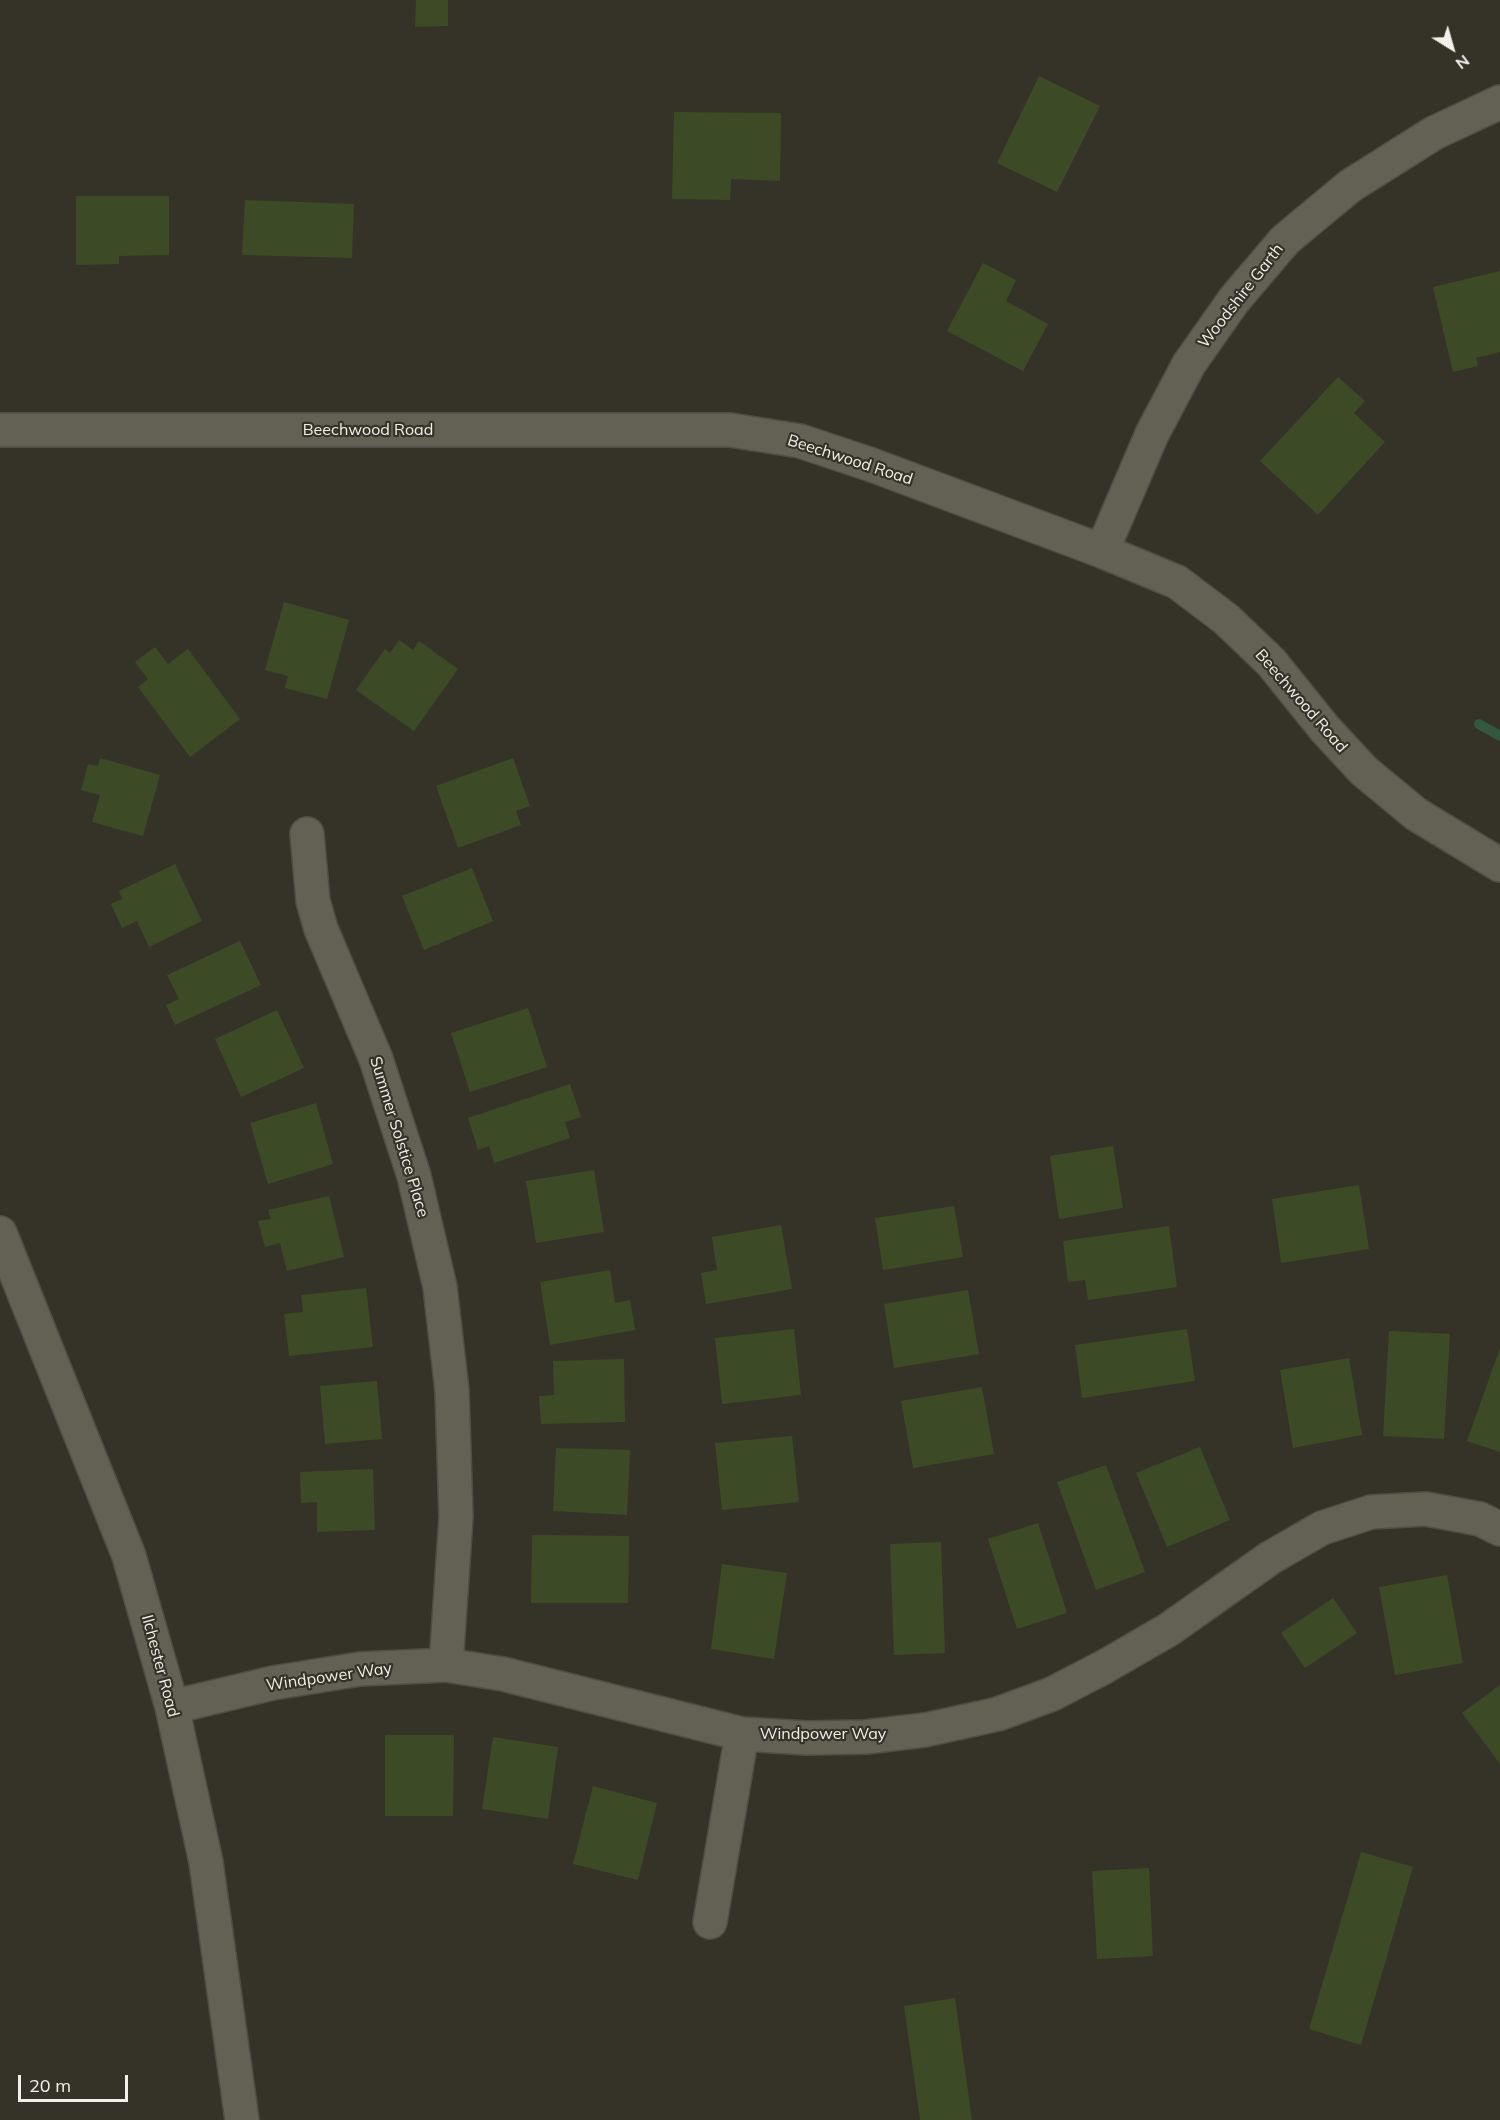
<!DOCTYPE html>
<html>
<head>
<meta charset="utf-8">
<style>
  body { margin:0 }
  #map { position:relative; width:1500px; height:2120px; overflow:hidden; background:#353328; font-family:Mulish,sans-serif }
  canvas { display:block }
  .north { position:absolute; left:1422px; top:18px; width:60px; height:60px; -webkit-text-stroke:4px #353328; paint-order:stroke; rotate:143deg; font-size:16px; font-weight:700; line-height:24px; text-align:center; color:#f2f0e9 }
  .north::after { content:''; display:block; margin:auto; width:21px; height:27px; background:#f2f0e9; clip-path:polygon(50% 0,100% 100%,50% 72%,0 100%) }
  .scale { position:absolute; left:18px; top:2075px; width:110px; height:27px; box-sizing:border-box; border:3px solid #f2f0e9; border-top:0; padding-left:8px; font-size:18px; line-height:21px; white-space:nowrap; color:#f2f0e9; -webkit-text-stroke:4px #353328; paint-order:stroke }
</style>
</head>
<body>
<div id="map">
<canvas width="1500" height="2120"></canvas>
<div class="north">N</div>
<div class="scale">20 m</div>
</div>
<script>
const c = document.querySelector('canvas').getContext('2d');
c.lineJoin = 'round';
function shape(rows) {
  const path = new Path2D();
  for (const r of rows) {
    path.moveTo(r[0], r[1]);
    for (let i = 2; i < r.length; i += 2) path.lineTo(r[i], r[i + 1]);
  }
  return path;
}
function strokePath(path, color, width, dash) {
  c.strokeStyle = color;
  c.lineWidth = width;
  c.lineCap = dash ? 'butt' : 'round';
  c.setLineDash(dash || []);
  c.stroke(path);
}
function paint(path, color) {
  c.fillStyle = color;
  c.fill(path, 'evenodd');
}
function drawText(font, color, halo, rows, align = 'center') {
  c.font = font + ' Mulish,sans-serif';
  c.lineWidth = 4.5;
  c.setLineDash([]);
  c.textBaseline = 'middle';
  c.strokeStyle = halo;
  c.fillStyle = color;
  for (const [text, x, y, turn = 0] of rows) {
    c.save();
    c.translate(x, y);
    c.rotate((+turn || 0) * Math.PI / 180);
    c.textAlign = isNaN(turn) ? turn : align;
    if (halo) c.strokeText(text, 0, 0);
    c.fillText(text, 0, 0);
    c.restore();
  }
}
strokePath(shape([
  [1479,724,1500,736]
]), '#33583e', 10);
paint(shape([
  [416,0,448,0,448,26,415,27],
  [1039,76,1100,106,1057,192,997,163],
  [674,112,781,113,780,181,731,179,730,200,672,199],
  [76,196,169,196,169,255,119,256,119,264,76,265],
  [245,200,354,204,352,258,242,255],
  [983,263,1016,280,1006,301,1048,324,1023,371,947,331],
  [1500,271,1500,352,1476,358,1478,366,1453,372,1433,287],
  [1338,377,1365,401,1354,413,1385,442,1318,515,1260,461],
  [284,602,349,620,327,699,285,688,288,676,265,670],
  [399,640,413,650,419,641,458,669,414,731,356,690,385,649,390,653],
  [155,647,168,664,188,649,240,719,190,757,138,687,148,679,135,662],
  [100,758,160,775,143,836,92,822,100,795,81,790,88,764,98,766],
  [513,758,530,806,516,811,521,825,458,848,436,786],
  [175,864,202,921,149,947,137,921,122,928,111,904,122,899,119,891],
  [472,868,493,921,424,950,402,896],
  [240,941,261,985,175,1025,166,1005,179,999,167,975],
  [528,1008,547,1067,470,1092,451,1033],
  [277,1010,304,1068,241,1097,215,1039],
  [570,1084,581,1117,565,1122,570,1138,494,1163,489,1146,478,1150,468,1118],
  [316,1103,333,1164,268,1184,250,1123],
  [1113,1146,1123,1208,1059,1219,1050,1156],
  [594,1170,604,1232,536,1243,526,1181],
  [1359,1185,1369,1249,1281,1263,1272,1199],
  [329,1196,344,1257,287,1271,280,1243,265,1247,258,1221,271,1219,268,1210],
  [954,1206,963,1257,883,1270,875,1218],
  [781,1225,792,1289,706,1304,701,1273,717,1270,712,1237],
  [1169,1226,1177,1287,1088,1300,1085,1280,1068,1282,1063,1241],
  [610,1270,615,1303,630,1300,635,1330,550,1345,540,1282],
  [366,1288,373,1347,289,1356,284,1314,303,1312,301,1295],
  [968,1290,979,1354,894,1368,884,1304],
  [794,1329,801,1395,722,1404,715,1338],
  [1187,1329,1195,1381,1082,1398,1075,1345],
  [1389,1331,1450,1334,1444,1439,1383,1436],
  [1500,1348,1500,1452,1467,1441],
  [1349,1358,1362,1435,1293,1448,1280,1370],
  [624,1359,625,1422,541,1424,539,1396,554,1395,553,1361],
  [377,1381,382,1439,325,1444,320,1386],
  [982,1387,994,1454,913,1468,901,1401],
  [792,1436,799,1502,722,1510,715,1443],
  [1200,1447,1230,1520,1167,1547,1136,1473],
  [556,1448,630,1450,627,1515,553,1511],
  [1106,1465,1145,1572,1096,1590,1057,1482],
  [373,1469,375,1530,317,1532,317,1502,301,1503,300,1472],
  [1038,1523,1067,1613,1017,1629,988,1539],
  [532,1535,629,1536,628,1603,531,1603],
  [941,1542,945,1653,894,1655,890,1544],
  [722,1564,787,1573,774,1659,711,1649],
  [1447,1575,1463,1663,1395,1675,1379,1587],
  [1333,1598,1357,1633,1305,1668,1281,1633],
  [1500,1685,1500,1764,1462,1713],
  [385,1735,454,1735,453,1816,385,1816],
  [493,1737,558,1747,548,1819,482,1809],
  [593,1786,657,1803,638,1880,573,1864],
  [1361,1852,1413,1867,1361,2045,1309,2029],
  [1149,1868,1153,1956,1097,1959,1092,1871],
  [955,1998,972,2120,920,2120,904,2006]
]), '#3c4b26');
const minor = shape([
  [0,430,730,430,800,441,872,465,1102,551,1177,582,1226,619,1271,662,1325,729,1364,771,1416,814,1500,865],
  [1102,551,1152,434,1189,364,1234,300,1285,240,1350,186,1434,133,1500,102],
  [307,834,313,901,321,929,376,1059,414,1176,440,1287,452,1391,456,1517,446,1665],
  [0,1233,129,1556,172,1707,206,1862,242,2120],
  [172,1707,273,1683,360,1669,446,1665,503,1674,742,1734,807,1738,865,1737,925,1730,998,1714,1052,1694,1104,1667,1168,1630,1270,1558,1322,1528,1371,1512,1426,1509,1480,1519,1500,1529],
  [710,1922,742,1734]
]);
strokePath(minor, '#504e44', 36);
strokePath(minor, '#636154', 33);
drawText('16px', '#f2f0e9', '#353328', [
  ["Woodshire Garth",1241,296,-52],
  ["Beechwood Road",368,430],
  ["Beechwood Road",850,460,18],
  ["Beechwood Road",1301,701,49],
  ["Summer Solstice Place",399,1137,73],
  ["Ilchester Road",160,1666,75],
  ["Windpower Way",329,1677,-8],
  ["Windpower Way",823,1734]
]);
</script>
</body>
</html>
